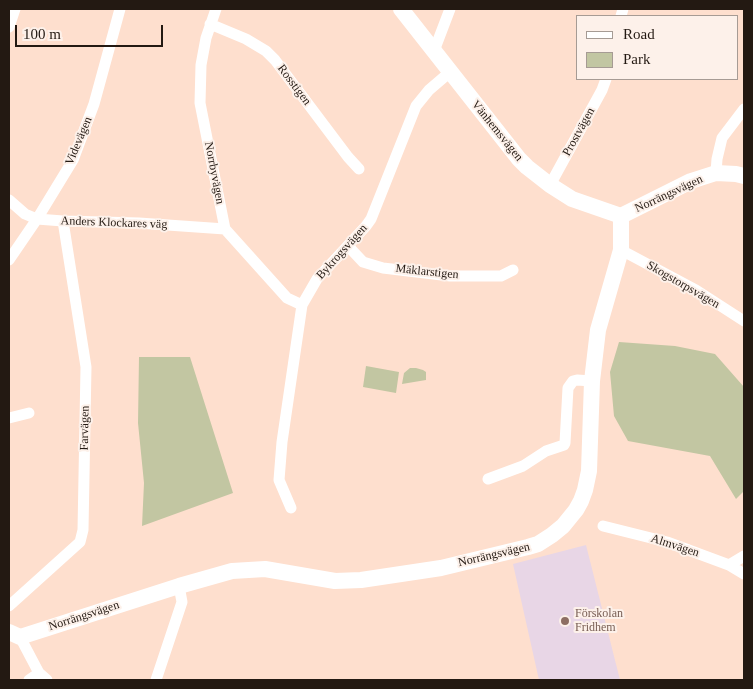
<!DOCTYPE html>
<html>
<head>
<meta charset="utf-8">
<style>
  body { margin:0 }
  #map { position:relative; width:753px; height:689px; overflow:hidden; background:#fedfce; font-family:"Times New Roman",serif }
  canvas { display:block }
  .frame { position:absolute; inset:0; border:10px solid #231912; pointer-events:none }
  .legend { position:absolute; left:576px; top:15px; width:162px; height:65px; box-sizing:border-box; background:#fdf1ea; border:1px solid #a69b94; margin:0; padding:6px 9px; list-style:none; font-size:15px; color:#231912 }
  .legend li { display:flex; align-items:center; gap:10px; height:25px }
  .legend b { width:25px; border:1px solid #a69b94 }
  .scale { position:absolute; left:15px; top:25px; width:148px; height:22px; box-sizing:border-box; border:2px solid #231912; border-top:0; padding-left:6px; font-size:15px; line-height:18px; white-space:nowrap; color:#231912; -webkit-text-stroke:4px #fdf1ea; paint-order:stroke }
</style>
</head>
<body>
<div id="map">
<canvas width="753" height="689"></canvas>
<div class="frame"></div>
<ul class="legend">
<li><b style="height:6px;background:#fff"></b>Road</li>
<li><b style="height:14px;background:#c2c6a2"></b>Park</li>
</ul>
<div class="scale">100 m</div>
</div>
<script>
const c = document.querySelector('canvas').getContext('2d');
c.lineJoin = 'round';
function paint(path, color) {
  c.fillStyle = color;
  c.fill(path, 'evenodd');
}
function shape(rows) {
  const path = new Path2D();
  for (const r of rows) {
    path.moveTo(r[0], r[1]);
    for (let i = 2; i < r.length; i += 2) path.lineTo(r[i], r[i + 1]);
  }
  return path;
}
function strokePath(path, color, width, dash) {
  c.strokeStyle = color;
  c.lineWidth = width;
  c.lineCap = dash ? 'butt' : 'round';
  c.setLineDash(dash || []);
  c.stroke(path);
}
function drawText(font, color, halo, rows, align = 'center') {
  c.font = font + ' "Times New Roman",serif';
  c.lineWidth = 4;
  c.setLineDash([]);
  c.textBaseline = 'middle';
  c.strokeStyle = halo;
  c.fillStyle = color;
  for (const [text, x, y, turn = 0] of rows) {
    c.save();
    c.translate(x, y);
    c.rotate((+turn || 0) * Math.PI / 180);
    c.textAlign = isNaN(turn) ? turn : align;
    if (halo) c.strokeText(text, 0, 0);
    c.fillText(text, 0, 0);
    c.restore();
  }
}
paint(shape([
  [586,545,620,680,539,680,513,564]
]), '#e8d6e6');
paint(shape([
  [619,342,675,346,715,354,744,387,744,491,736,499,710,456,628,441,614,416,610,372],
  [139,357,190,357,233,493,142,526,144,483,138,423],
  [366,366,399,372,396,393,363,387],
  [410,368,416,368,423,370,426,372,426,380,402,384,404,373]
]), '#c2c6a2');
strokePath(shape([
  [216,9,206,38,201,65,200,103,225,229,287,298,302,305],
  [621,16,623,9],
  [210,24,246,39,266,51,275,60,348,157,359,169],
  [9,27,15,9],
  [434,51,450,9],
  [716,173,717,159,722,138,744,109],
  [550,185,602,90,606,79],
  [9,200,25,214,37,219,63,221,139,223,225,229],
  [348,246,363,262,383,268,450,276,501,276,513,270],
  [621,250,696,290,744,321],
  [9,260,37,219,73,160,94,104,120,9],
  [9,418,29,413],
  [488,479,523,466,546,451,564,445,565,443,568,388,573,381,577,380,592,381],
  [291,508,279,480,282,442,302,305,317,279,366,226,371,219,416,106,429,90,450,72],
  [603,526,667,542,729,565,744,574],
  [729,565,744,556],
  [9,606,80,542,83,530,86,367,63,221],
  [20,637,39,673,47,680],
  [29,680,39,673],
  [156,680,182,602,179,586]
]), '#fff', 11);
strokePath(shape([
  [401,9,519,159,527,167,550,185,572,199,621,216],
  [621,216,691,181,716,173,736,174,744,176],
  [9,632,20,637,179,586,232,571,265,569,335,581,361,580,441,568,528,547,538,544,552,535,563,526,576,510,581,501,585,490,589,471,592,381,598,330,621,250,621,216]
]), '#fff', 16);
for (const [x, y, r, color] of [
  [565,621,5,"#8d6e63"]
]) {
  const dot = new Path2D();
  dot.arc(x, y, r, 0, 2 * Math.PI);
  c.fillStyle = color;
  c.fill(dot);
  strokePath(dot, '#fdf1ea', 2);
}
drawText('12px', '#231912', '#fdf1ea', [
  ["Rosstigen",294,85,53],
  ["Vänhemsvägen",497,131,51],
  ["Prostvägen",579,132,-61],
  ["Videvägen",79,141,-67],
  ["Norrbyvägen",214,173,79],
  ["Norrängsvägen",669,194,-25],
  ["Anders Klockares väg",114,223,2],
  ["Bykrogsvägen",342,252,-48],
  ["Mäklarstigen",427,272,6],
  ["Skogstorpsvägen",683,285,30],
  ["Farvägen",85,428,-89],
  ["Almvägen",675,546,18],
  ["Norrängsvägen",494,555,-13],
  ["Norrängsvägen",84,616,-18]
]);
drawText('12px', '#785e54', '#fdf1ea', [
  ["Förskolan",575,614],
  ["Fridhem",575,628]
], 'left');
</script>
</body>
</html>
